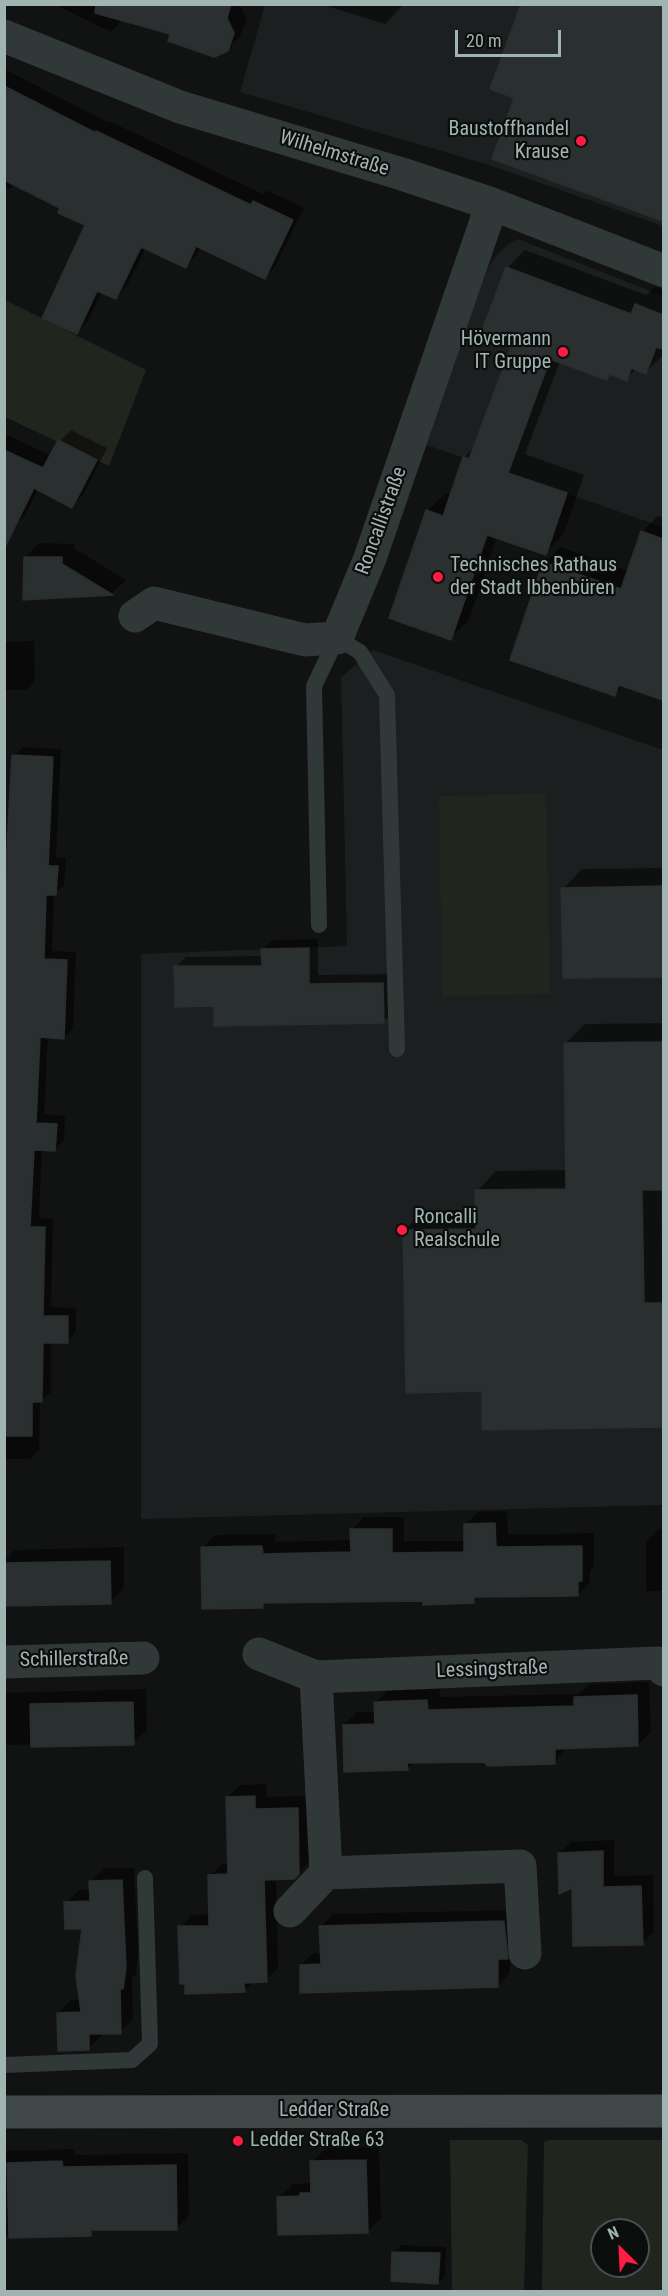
<!DOCTYPE html>
<html>
<head>
<meta charset="utf-8">
<style>
  body { margin:0 }
  #map { position:relative; width:668px; height:2296px; overflow:hidden; background:#111212; font-family:"Roboto Condensed",sans-serif }
  canvas { display:block }
  .frame { position:absolute; inset:0; border:6px solid #a0b5b2; pointer-events:none }
  .north { position:absolute; left:590px; top:2218px; width:60px; height:60px; box-sizing:border-box; background:#0c0d0d; border:2px solid #47504f; border-radius:50%; rotate:336deg; font-size:16px; font-weight:700; line-height:24px; text-align:center; color:#a0b5b2 }
  .north::after { content:''; display:block; margin:auto; width:21px; height:27px; background:#ff1c44; clip-path:polygon(50% 0,100% 100%,50% 72%,0 100%) }
  .scale { position:absolute; left:455px; top:30px; width:106px; height:27px; box-sizing:border-box; border:3px solid #a0b5b2; border-top:0; padding-left:8px; font-size:18px; line-height:21px; white-space:nowrap; color:#a0b5b2; -webkit-text-stroke:4px #0c0d0d; paint-order:stroke }
</style>
</head>
<body>
<div id="map">
<canvas width="668" height="2296"></canvas>
<div class="frame"></div>
<div class="north">N</div>
<div class="scale">20 m</div>
</div>
<script>
const c = document.querySelector('canvas').getContext('2d');
c.lineJoin = 'round';
function paint(path, color) {
  c.fillStyle = color;
  c.fill(path, 'evenodd');
}
function shape(rows) {
  const path = new Path2D();
  for (const r of rows) {
    path.moveTo(r[0], r[1]);
    for (let i = 2; i < r.length; i += 2) path.lineTo(r[i], r[i + 1]);
  }
  return path;
}
function strokePath(path, color, width, dash) {
  c.strokeStyle = color;
  c.lineWidth = width;
  c.lineCap = dash ? 'butt' : 'round';
  c.setLineDash(dash || []);
  c.stroke(path);
}
function drawText(font, color, halo, rows, align = 'center') {
  c.font = font + ' "Roboto Condensed",sans-serif';
  c.lineWidth = 4.5;
  c.setLineDash([]);
  c.textBaseline = 'middle';
  c.strokeStyle = halo;
  c.fillStyle = color;
  for (const [text, x, y, turn = 0] of rows) {
    c.save();
    c.translate(x, y);
    c.rotate((+turn || 0) * Math.PI / 180);
    c.textAlign = isNaN(turn) ? turn : align;
    if (halo) c.strokeText(text, 0, 0);
    c.fillText(text, 0, 0);
    c.restore();
  }
}
paint(shape([
  [265,5,663,5,663,226,489,165,240,92],
  [518,239,663,296,663,527,424,444,488,268,495,257,507,245],
  [373,650,663,750,663,1505,141,1519,141,954,347,946,341,677]
]), '#1c1f1f');
paint(shape([
  [5,300,146,370,109,466,5,417],
  [546,794,550,994,442,996,439,796],
  [450,2140,521,2140,528,2145,524,2291,452,2291],
  [549,2140,663,2140,663,2291,542,2291,544,2142],
  [602,2230,638,2230,638,2266,602,2266]
]), '#22251d');
paint(shape([
  [54,4,239,4,247,19,240,36,227,50,123,19,111,32],
  [320,4,404,4,385,24],
  [522,4,664,4,664,220,494,158,516,97],
  [4,69,108,122,109,121,263,194,266,190,304,208,276,265,265,277,201,247,197,255,185,266,146,247,127,286,116,298,102,291,88,321,76,333,87,225,62,207,15,184,10,189,4,186],
  [525,250,646,295,655,287,664,290,664,354,646,372,636,369,626,379,612,373,606,379,560,361,525,454,584,475,563,535,545,553,497,537,469,620,450,638,427,511,446,493,451,495,464,458,476,445,514,344,507,268],
  [71,430,107,448,83,495,72,506,38,489,26,514,15,525,4,520,4,438,7,435,52,456,60,441],
  [658,516,664,518,664,698,624,685,615,695,545,563,561,547,629,571,642,532],
  [39,543,75,544,75,549,126,580,112,593,25,599,25,558],
  [34,641,35,681,26,690,4,690,4,642],
  [23,747,61,749,56,858,66,858,64,885,54,894,52,951,76,952,73,1028,64,1037,48,1036,44,1114,65,1116,64,1140,55,1149,42,1149,39,1218,53,1219,51,1307,76,1308,76,1332,67,1341,51,1341,51,1392,40,1401,39,1450,30,1459,4,1459,4,930,14,756],
  [664,868,664,975,564,977,563,889,582,869],
  [318,939,318,975,393,974,393,1012,383,1022,215,1005,176,967,186,957,263,956,263,950,273,940],
  [664,1023,664,1188,661,1188,664,1425,484,1428,483,1390,404,1231,424,1211,477,1210,477,1191,496,1171,567,1170,565,1044,585,1024],
  [507,1511,508,1535,594,1533,594,1567,590,1571,590,1582,578,1595,479,1596,474,1601,425,1599,268,1601,263,1607,202,1548,215,1535,275,1534,275,1542,352,1540,352,1530,364,1517,404,1517,404,1541,465,1541,465,1525,478,1512],
  [659,1529,664,1529,664,1591,646,1591,646,1542],
  [124,1547,124,1588,110,1603,4,1605,4,1561,15,1550],
  [649,1682,651,1732,638,1745,568,1747,555,1762,414,1762,407,1769,344,1725,357,1712,376,1712,376,1702,389,1689,440,1688,440,1697,579,1694,589,1684],
  [146,1689,147,1730,133,1743,4,1745,4,1693],
  [266,1784,267,1797,309,1796,311,1860,294,1878,276,1878,278,1968,266,1980,254,1981,244,1991,180,1927,192,1915,211,1914,210,1876,222,1864,229,1863,228,1797,240,1785],
  [614,1840,614,1876,653,1875,654,1932,642,1943,574,1886,560,1853,571,1842],
  [104,1868,134,1868,138,1953,136,1974,132,1977,133,2019,120,2032,102,2032,102,2035,89,2048,58,2013,71,2000,81,2000,84,1927,66,1903,79,1890,91,1889,91,1881],
  [516,1910,510,1954,510,1973,498,1985,301,1965,314,1953,322,1953,321,1926,333,1914],
  [379,2147,381,2218,367,2232,279,2198,293,2184,312,2183,312,2162,326,2148],
  [75,2149,75,2155,188,2153,189,2216,176,2229,95,2229,90,2234,4,2235,4,2151],
  [401,2245,446,2247,445,2276,438,2283,394,2252]
]), '#0007');
const building = shape([
  [96,4,231,4,227,18,234,33,228,51,214,57,168,41,170,34,95,13,96,4],
  [521,4,663,4,663,221,492,159,514,98,490,89,521,4],
  [4,86,96,133,96,131,251,205,253,201,293,220,265,279,196,246,186,268,141,247,116,299,97,291,77,334,42,318,85,225,58,213,60,208,4,180,4,86],
  [506,267,631,314,635,304,663,315,663,349,656,347,646,374,631,368,627,381,609,374,607,380,550,359,508,473,567,493,546,555,487,535,451,640,389,618,426,510,443,516,463,457,469,459,512,345,481,333,506,267],
  [58,440,97,460,72,508,34,488,4,549,4,450,43,468,58,440],
  [641,531,663,539,663,700,619,685,615,696,510,660,543,562,621,589,641,531],
  [24,557,62,557,62,564,113,595,23,600,24,557],
  [12,755,53,757,48,866,58,866,56,895,46,895,44,959,67,960,64,1039,40,1037,36,1123,57,1124,55,1151,34,1150,30,1227,45,1227,43,1316,68,1316,68,1343,43,1343,42,1402,32,1402,32,1436,4,1436,4,902,12,755],
  [663,886,663,977,563,978,561,888,663,886],
  [309,948,309,984,383,983,384,1023,214,1026,214,1006,175,1007,174,966,262,966,261,949,309,948],
  [663,1042,663,1190,642,1190,644,1303,663,1303,663,1427,482,1430,482,1391,406,1393,403,1230,476,1229,475,1190,566,1189,564,1043,663,1042],
  [495,1523,496,1547,582,1546,582,1581,578,1581,578,1596,474,1597,474,1603,423,1605,423,1601,263,1603,263,1608,202,1609,201,1547,262,1546,263,1554,351,1552,350,1529,392,1529,392,1553,464,1552,464,1524,495,1523],
  [110,1561,111,1604,4,1606,4,1563,110,1561],
  [637,1695,638,1746,555,1749,555,1764,488,1766,484,1762,407,1763,408,1770,344,1772,343,1725,375,1724,374,1702,427,1700,428,1710,574,1706,574,1697,637,1695],
  [133,1702,134,1745,31,1747,30,1704,133,1702],
  [255,1796,255,1809,298,1808,299,1874,294,1879,264,1880,267,1982,244,1983,245,1992,185,1994,185,1984,180,1984,178,1926,209,1926,208,1875,228,1874,226,1797,255,1796],
  [603,1851,603,1887,641,1886,643,1945,573,1946,572,1888,559,1894,558,1853,603,1851],
  [122,1880,126,1967,123,1989,120,1989,121,2034,89,2034,89,2050,58,2051,57,2013,81,2012,76,1975,82,1929,65,1929,64,1902,90,1901,89,1881,122,1880],
  [504,1921,508,1959,498,1959,498,1987,300,1993,300,1965,321,1964,319,1926,504,1921],
  [366,2160,368,2233,278,2235,277,2197,300,2196,300,2193,311,2193,310,2161,366,2160],
  [62,2161,63,2167,176,2165,177,2230,91,2230,91,2236,9,2238,7,2163,62,2161],
  [392,2252,440,2253,438,2284,391,2281,392,2252]
]);
paint(building, '#2a2f2f');
strokePath(building, '#2a2e2f', 1.5);
strokePath(shape([
  [319,925,314,686,337,638,360,652,387,695,397,1049],
  [4,2065,132,2060,150,2044,145,1878]
]), '#313838', 16);
strokePath(shape([
  [4,36,180,107,402,174,492,204,664,271],
  [135,616,154,603,305,640,337,638,370,558,492,204],
  [259,1654,316,1677],
  [4,1662,143,1658],
  [290,1911,326,1873],
  [525,1953,520,1866,326,1873,316,1677,657,1663,664,1670]
]), '#313838', 33);
strokePath(shape([
  [4,2112,664,2111]
]), '#3f4847', 33);
for (const [x, y, r, color] of [
  [581,141,6,"#ff1c44"],
  [563,352,6,"#ff1c44"],
  [438,577,6,"#ff1c44"],
  [402,1230,6,"#ff1c44"],
  [238,2141,6,"#ff1c44"]
]) {
  const dot = new Path2D();
  dot.arc(x, y, r, 0, 2 * Math.PI);
  c.fillStyle = color;
  c.fill(dot);
  strokePath(dot, '#0c0d0d', 2);
}
drawText('20px', '#a0b5b2', '#0c0d0d', [
  ["Baustoffhandel",569,130,"right"],
  ["Krause",569,153,"right"],
  ["Hövermann",551,340,"right"],
  ["IT Gruppe",551,363,"right"],
  ["Technisches Rathaus",450,566],
  ["der Stadt Ibbenbüren",450,589],
  ["Roncalli",414,1218],
  ["Realschule",414,1241],
  ["Ledder Straße 63",250,2141]
], 'left');
drawText('20px', '#a0b5b2', '#0c0d0d', [
  ["Wilhelmstraße",334,154,17],
  ["Roncallistraße",382,521,-70],
  ["Schillerstraße",74,1660,-1],
  ["Lessingstraße",492,1670,-2],
  ["Ledder Straße",334,2111]
]);
</script>
</body>
</html>
